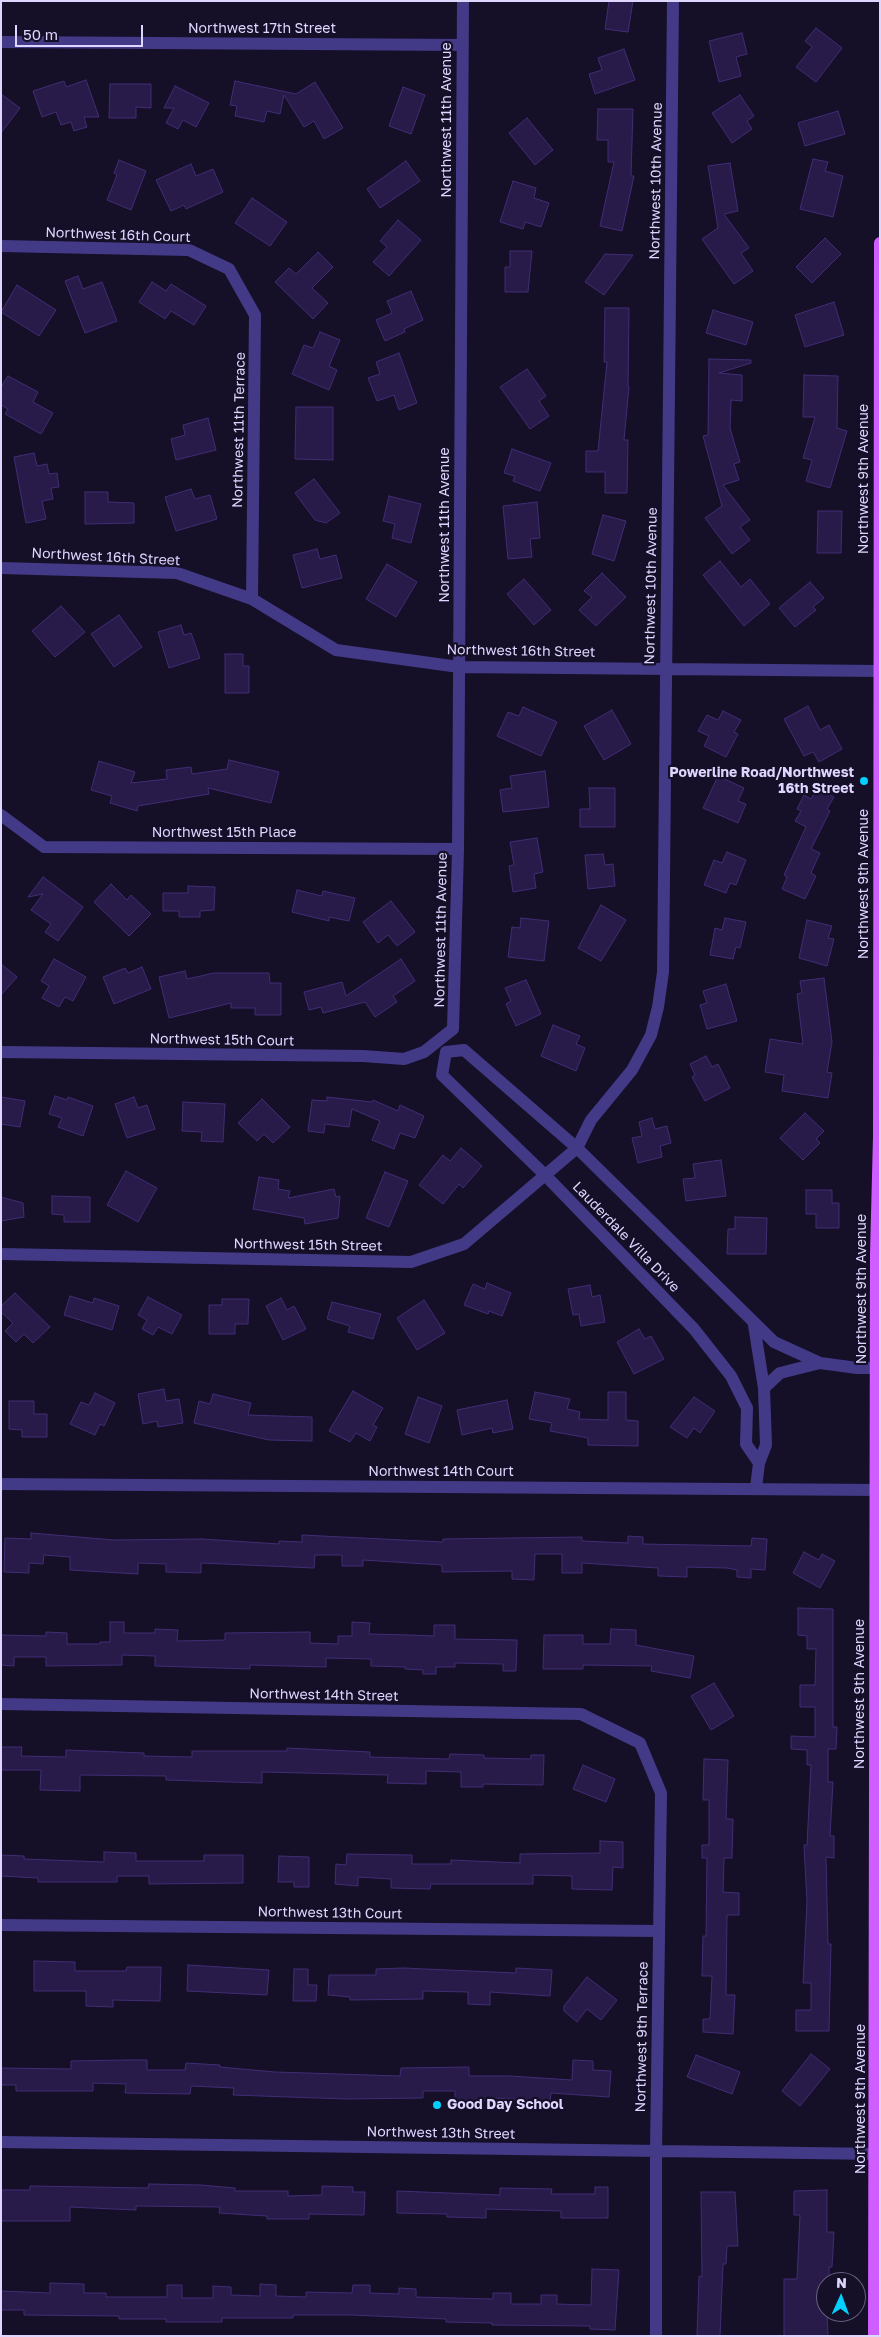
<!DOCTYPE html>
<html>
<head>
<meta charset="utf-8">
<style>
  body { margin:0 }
  #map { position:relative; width:881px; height:2337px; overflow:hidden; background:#160f28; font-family:"Golos Text",sans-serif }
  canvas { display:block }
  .frame { position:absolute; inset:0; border:2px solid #ded6ff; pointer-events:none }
  .north { position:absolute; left:816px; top:2272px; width:50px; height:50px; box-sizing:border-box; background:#160f28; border:1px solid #665f7e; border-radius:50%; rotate:2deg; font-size:14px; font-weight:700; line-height:20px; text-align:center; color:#ded6ff }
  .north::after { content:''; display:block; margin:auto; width:18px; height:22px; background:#02d0ff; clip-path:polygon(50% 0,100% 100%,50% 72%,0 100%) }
  .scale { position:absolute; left:15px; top:25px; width:128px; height:22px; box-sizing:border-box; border:2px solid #ded6ff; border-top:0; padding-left:6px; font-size:15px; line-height:18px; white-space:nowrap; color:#ded6ff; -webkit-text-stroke:4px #160f28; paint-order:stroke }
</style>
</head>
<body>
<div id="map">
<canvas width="881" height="2337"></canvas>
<div class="frame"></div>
<div class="north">N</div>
<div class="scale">50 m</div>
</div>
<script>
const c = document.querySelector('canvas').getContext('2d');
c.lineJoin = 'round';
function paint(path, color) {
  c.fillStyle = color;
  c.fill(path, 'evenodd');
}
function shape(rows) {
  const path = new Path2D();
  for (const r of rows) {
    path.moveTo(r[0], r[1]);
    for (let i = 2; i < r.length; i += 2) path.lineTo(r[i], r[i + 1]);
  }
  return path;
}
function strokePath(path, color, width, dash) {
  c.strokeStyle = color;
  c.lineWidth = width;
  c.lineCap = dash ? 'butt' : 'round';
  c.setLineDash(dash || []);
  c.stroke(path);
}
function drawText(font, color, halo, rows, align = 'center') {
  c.font = font + ' "Golos Text",sans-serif';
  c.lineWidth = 4.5;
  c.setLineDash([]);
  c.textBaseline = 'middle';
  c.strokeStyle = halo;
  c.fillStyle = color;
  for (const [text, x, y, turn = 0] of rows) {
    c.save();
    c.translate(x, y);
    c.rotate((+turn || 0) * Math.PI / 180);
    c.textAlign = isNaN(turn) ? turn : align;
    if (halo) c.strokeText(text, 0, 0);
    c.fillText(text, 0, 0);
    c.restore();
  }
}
const building = shape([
  [609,1,633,1,628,32,605,29,609,1],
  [816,28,842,48,816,82,796,67,812,47,805,41,816,28],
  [742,33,747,54,736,57,741,76,719,82,709,41,742,33],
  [624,49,635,80,595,94,589,74,602,70,598,58,624,49],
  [86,80,99,117,84,117,87,127,74,131,71,122,61,125,56,112,42,117,33,91,64,81,66,87,86,80],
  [235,81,296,94,315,82,343,128,324,139,314,121,304,127,284,95,280,114,267,111,264,122,235,116,237,106,230,105,235,81],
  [110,84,151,84,151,108,136,107,136,118,109,118,110,84],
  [175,86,209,103,196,127,183,120,178,129,166,123,174,108,164,108,175,86],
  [403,87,425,95,411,134,389,126,403,87],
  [1,94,20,108,1,133,1,94],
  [740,95,754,116,747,121,752,129,732,143,712,113,740,95],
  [598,109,633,109,631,176,634,176,622,231,600,226,614,162,608,162,608,140,597,140,598,109],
  [838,111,845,134,805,146,798,123,838,111],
  [527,118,553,150,535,165,509,133,527,118],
  [813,159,828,162,825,171,843,176,833,217,800,209,813,159],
  [119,160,146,171,131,210,107,200,117,175,114,173,119,160],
  [406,161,420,181,380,208,367,189,406,161],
  [730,163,738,211,724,214,749,248,741,253,753,271,734,284,702,239,718,228,708,166,730,163],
  [191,164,196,176,213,169,223,192,186,209,184,205,171,211,156,180,191,164],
  [513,181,536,188,534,198,549,203,541,227,525,222,523,229,500,222,513,181],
  [252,198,287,222,270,246,235,223,252,198],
  [398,220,421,240,389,276,373,262,387,247,380,241,398,220],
  [825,238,841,254,812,283,796,267,825,238],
  [510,251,532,251,528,292,505,292,505,267,510,267,510,251],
  [318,252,333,267,312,288,328,303,313,319,275,282,289,268,296,274,318,252],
  [605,254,633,255,604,295,585,282,605,254],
  [78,276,83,289,102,282,117,321,85,333,65,281,78,276],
  [152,282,166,291,171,284,206,306,194,325,171,311,165,319,139,302,152,282],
  [17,285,56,310,39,336,1,312,17,285],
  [411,291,423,320,404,329,405,332,385,341,376,320,392,313,387,301,411,291],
  [834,302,844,335,805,347,795,315,834,302],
  [605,308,629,308,628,387,629,387,624,440,628,440,627,493,605,493,605,472,586,472,586,451,598,451,607,362,604,362,605,308],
  [713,310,753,322,746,345,706,333,713,310],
  [320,332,340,340,329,366,337,370,329,390,292,374,304,345,313,348,320,332],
  [399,353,417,403,399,410,394,395,377,401,368,378,380,374,376,362,399,353],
  [709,359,751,360,751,363,719,373,742,375,742,401,731,400,730,428,740,462,734,464,739,480,723,485,750,520,740,527,750,540,732,554,705,518,722,506,703,436,708,435,709,359],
  [527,369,546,396,539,401,549,416,530,429,500,387,527,369],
  [804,375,838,376,837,428,847,431,830,488,806,481,812,460,803,458,815,417,803,417,804,375],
  [8,376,38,392,33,402,53,413,41,434,5,414,8,409,1,405,1,387,8,376],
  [296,407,333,407,333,460,295,459,296,407],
  [208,418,216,450,176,460,171,439,185,435,183,425,208,418],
  [512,449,551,463,540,491,513,481,515,476,504,473,512,449],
  [34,453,37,466,47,464,49,474,57,473,59,487,51,488,53,499,42,501,46,519,26,523,14,457,34,453],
  [314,479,340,513,326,523,315,520,295,493,314,479],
  [191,489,195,499,210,495,217,519,176,531,165,497,191,489],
  [85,492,108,492,108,502,134,503,134,523,85,524,85,492],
  [389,496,421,504,411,543,392,538,395,524,383,521,389,496],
  [537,502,540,538,530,539,532,557,508,559,503,506,537,502],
  [818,511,842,511,841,553,817,553,818,511],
  [603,515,626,521,614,561,592,554,603,515],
  [317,549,320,559,336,555,342,578,302,588,293,555,317,549],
  [720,561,741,587,750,579,770,604,744,626,703,575,720,561],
  [387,564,417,582,396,617,366,599,387,564],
  [602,573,626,597,596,626,579,610,592,597,584,591,602,573],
  [524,579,551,610,534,625,507,594,524,579],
  [810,582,824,598,813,607,816,610,795,627,779,608,810,582],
  [61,606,85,632,55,657,32,631,61,606],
  [119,615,142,647,114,667,91,634,119,615],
  [181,625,184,635,191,633,200,658,169,668,158,632,181,625],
  [225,654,243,654,243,666,249,666,249,693,225,693,225,654],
  [808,706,820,730,829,725,842,749,819,762,813,752,804,756,784,719,808,706],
  [523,707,557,722,541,756,497,736,508,712,519,716,523,707],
  [612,710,631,744,604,760,584,726,612,710],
  [723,711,741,720,734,732,738,734,726,757,704,746,709,736,698,731,707,715,718,720,723,711],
  [229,760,279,772,271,803,208,788,209,794,138,806,137,811,110,803,112,796,91,790,99,761,135,772,131,783,167,779,166,770,191,767,192,774,227,769,229,760],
  [545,771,549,807,503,812,500,790,512,788,510,776,545,771],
  [718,776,744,788,738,801,746,804,738,823,703,808,718,776],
  [589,788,615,788,615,827,580,827,580,809,590,809,589,788],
  [817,788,834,797,827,809,830,811,811,849,820,853,811,873,816,876,805,899,782,889,787,877,784,875,806,827,795,821,801,811,797,809,804,795,811,799,817,788],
  [537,838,543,872,534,874,536,888,513,892,509,866,514,865,510,842,537,838],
  [727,852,746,860,736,885,730,883,726,893,704,885,714,860,722,863,727,852],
  [603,854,605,865,613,864,615,886,588,889,585,855,603,854],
  [43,877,83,907,58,941,45,932,51,924,31,910,43,894,28,897,43,877],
  [111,884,127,900,131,895,151,914,129,936,94,902,111,884],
  [188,886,215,887,214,910,200,911,200,917,179,917,179,911,163,911,163,893,188,893,188,886],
  [297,890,322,896,323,891,355,898,349,921,329,917,329,921,292,912,297,890],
  [391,901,415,932,397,946,388,935,378,943,363,922,391,901],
  [601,905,626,920,601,961,578,948,601,905],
  [521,918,549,921,544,961,508,957,512,927,520,928,521,918],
  [725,918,746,922,740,948,736,947,733,959,710,955,715,928,722,930,725,918],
  [807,920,832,926,828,938,834,939,827,966,799,958,807,920],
  [54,959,86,977,73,1001,65,997,59,1007,42,998,49,986,41,981,54,959],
  [401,959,415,981,393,996,397,1002,375,1017,365,1002,323,1013,321,1007,309,1010,304,992,342,982,346,996,401,959],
  [1,964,17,977,1,995,1,964],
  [142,967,151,989,114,1004,103,977,125,968,128,973,142,967],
  [185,971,187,979,214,973,269,973,270,983,281,983,281,1015,255,1015,255,1008,231,1008,231,1003,169,1018,159,977,185,971],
  [824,978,832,1042,827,1072,832,1073,828,1098,782,1091,784,1075,765,1072,770,1039,803,1044,797,994,802,993,800,981,824,978],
  [526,980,541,1014,516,1026,506,1004,511,1001,505,988,526,980],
  [726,984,737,1021,707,1029,700,1005,707,1003,703,991,726,984],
  [553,1025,580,1036,576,1044,585,1048,576,1071,541,1056,553,1025],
  [706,1056,712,1067,718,1064,730,1088,705,1101,692,1077,695,1075,690,1064,706,1056],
  [55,1096,67,1100,68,1097,93,1106,83,1136,58,1127,62,1118,49,1114,55,1096],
  [1,1097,25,1101,20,1127,1,1124,1,1097],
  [134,1097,138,1108,147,1105,155,1129,127,1138,115,1104,134,1097],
  [327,1097,372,1102,373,1100,398,1111,400,1105,424,1116,415,1138,400,1133,394,1149,372,1140,380,1121,352,1109,349,1127,325,1124,324,1133,308,1131,312,1100,327,1101,327,1097],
  [262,1099,290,1127,273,1143,264,1134,257,1141,238,1123,262,1099],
  [183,1102,225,1104,223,1142,201,1141,202,1132,182,1131,183,1102],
  [805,1113,824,1131,816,1139,820,1143,803,1160,780,1138,805,1113],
  [652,1118,655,1129,667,1126,671,1143,660,1146,662,1157,638,1163,632,1138,642,1136,639,1122,652,1118],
  [461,1148,482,1166,463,1188,459,1184,443,1204,419,1185,443,1155,450,1161,461,1148],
  [721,1160,726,1196,686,1201,683,1179,695,1178,693,1164,721,1160],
  [126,1171,157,1188,138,1222,107,1205,126,1171],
  [385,1172,408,1181,389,1227,366,1218,385,1172],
  [259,1177,279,1180,278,1189,290,1191,288,1198,334,1189,336,1197,340,1196,338,1218,305,1224,304,1218,253,1209,259,1177],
  [806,1190,832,1190,832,1203,839,1203,839,1228,816,1228,816,1214,806,1214,806,1190],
  [52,1196,90,1197,90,1222,64,1222,64,1215,52,1214,52,1196],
  [1,1197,23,1203,24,1217,1,1221,1,1197],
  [735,1217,767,1218,766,1254,727,1254,728,1229,735,1229,735,1217],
  [487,1283,511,1293,502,1316,489,1311,488,1314,464,1305,473,1284,485,1289,487,1283],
  [590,1285,592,1297,600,1295,605,1322,581,1326,579,1314,573,1315,568,1289,590,1285],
  [15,1293,50,1327,33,1343,24,1334,16,1342,5,1331,13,1323,1,1312,1,1306,15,1293],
  [70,1296,93,1303,94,1298,119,1306,112,1330,64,1315,70,1296],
  [148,1297,182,1315,172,1334,158,1327,153,1335,142,1329,147,1320,138,1315,148,1297],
  [281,1298,287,1310,294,1306,306,1329,283,1340,266,1306,281,1298],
  [222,1299,249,1299,248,1324,235,1324,235,1334,209,1334,209,1305,222,1305,222,1299],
  [424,1300,445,1333,417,1350,397,1318,424,1300],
  [332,1302,381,1314,373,1339,348,1332,350,1326,327,1319,332,1302],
  [639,1329,645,1339,651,1336,664,1359,634,1374,617,1342,639,1329],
  [164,1389,166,1401,179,1399,183,1423,158,1427,157,1421,143,1424,138,1394,164,1389],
  [353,1391,383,1408,373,1425,377,1427,370,1441,356,1433,350,1442,329,1431,353,1391],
  [535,1392,570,1399,567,1409,580,1412,579,1419,608,1420,608,1392,626,1392,626,1420,638,1421,638,1446,588,1445,588,1438,550,1431,552,1423,529,1419,535,1392],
  [95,1393,115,1403,104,1426,100,1424,95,1435,70,1424,81,1402,89,1405,95,1393],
  [213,1394,251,1403,248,1415,312,1417,312,1441,269,1440,194,1423,199,1401,210,1404,213,1394],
  [418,1397,442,1406,429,1443,405,1434,418,1397],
  [694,1397,715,1411,700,1433,694,1428,687,1438,670,1427,694,1397],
  [507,1400,513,1429,493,1433,492,1428,462,1435,457,1410,507,1400],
  [9,1401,34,1401,34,1414,47,1414,47,1437,22,1437,22,1430,9,1429,9,1401],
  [31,1533,114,1540,202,1539,279,1544,279,1541,302,1542,302,1535,443,1542,443,1539,582,1537,582,1541,628,1543,628,1536,643,1537,643,1544,751,1546,752,1538,767,1539,765,1570,751,1569,751,1578,737,1577,737,1570,727,1568,687,1567,687,1577,658,1576,658,1568,582,1563,582,1573,562,1573,562,1554,535,1554,534,1580,512,1579,512,1571,442,1572,442,1565,363,1560,363,1566,342,1566,342,1555,315,1555,314,1568,201,1563,201,1573,166,1572,166,1564,138,1563,138,1574,70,1570,70,1557,44,1555,43,1564,29,1563,29,1573,4,1572,5,1538,31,1539,31,1533],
  [804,1552,819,1560,822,1554,835,1561,820,1588,793,1573,804,1552],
  [798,1608,833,1609,833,1727,837,1727,836,1749,828,1749,828,1782,833,1782,830,1836,834,1836,834,1858,826,1857,828,1944,831,1944,829,2031,796,2031,796,2010,811,2010,811,1983,803,1983,807,1902,804,1845,807,1845,811,1765,807,1765,807,1750,791,1749,791,1736,815,1737,815,1707,800,1707,800,1685,815,1685,816,1649,807,1649,807,1636,798,1635,798,1608],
  [110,1622,124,1622,124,1633,155,1633,155,1629,178,1630,177,1641,225,1640,225,1633,310,1632,310,1643,338,1644,338,1636,352,1636,352,1622,370,1623,369,1634,409,1635,434,1636,434,1625,455,1625,455,1639,517,1640,516,1671,503,1671,503,1664,455,1663,455,1667,436,1667,436,1674,423,1674,423,1670,405,1669,405,1667,371,1666,371,1659,326,1658,326,1667,250,1665,250,1669,155,1666,155,1656,122,1655,122,1665,46,1666,46,1657,14,1657,14,1666,1,1665,1,1635,46,1636,46,1632,67,1633,67,1644,100,1644,100,1642,110,1642,110,1622],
  [611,1629,636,1630,636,1645,694,1656,690,1678,651,1671,652,1666,583,1665,583,1669,543,1669,544,1635,583,1635,583,1644,610,1644,611,1629],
  [714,1683,734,1716,711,1730,691,1696,714,1683],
  [1,1747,22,1747,21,1756,66,1757,66,1750,144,1753,144,1756,192,1757,192,1751,287,1751,287,1748,370,1752,370,1757,449,1759,450,1754,484,1755,484,1758,531,1759,531,1755,544,1755,543,1785,483,1784,483,1787,461,1787,461,1772,426,1771,426,1784,387,1783,388,1775,262,1772,262,1783,166,1780,166,1776,80,1775,80,1791,40,1790,41,1770,1,1770,1,1747],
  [704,1759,728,1760,726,1819,733,1819,732,1858,724,1858,723,1892,739,1893,739,1915,727,1915,726,1995,735,1995,733,2034,703,2032,703,2019,710,2019,712,1976,702,1976,703,1936,706,1936,707,1858,702,1858,702,1845,709,1845,709,1800,703,1800,704,1759],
  [583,1765,615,1779,606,1802,573,1789,583,1765],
  [600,1841,623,1842,623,1868,613,1867,612,1890,572,1889,572,1876,533,1875,533,1884,431,1884,430,1889,391,1888,391,1879,358,1877,358,1886,335,1884,336,1864,346,1865,347,1854,412,1855,412,1864,451,1864,451,1860,520,1863,520,1854,600,1853,600,1841],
  [104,1852,136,1853,136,1861,204,1861,204,1855,243,1855,243,1883,149,1884,149,1876,117,1876,117,1882,38,1882,38,1878,1,1876,1,1855,24,1856,24,1859,104,1862,104,1852],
  [279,1856,309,1857,309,1887,294,1887,294,1882,278,1882,279,1856],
  [34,1961,75,1962,75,1971,126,1971,127,1967,161,1967,160,2001,113,2000,113,2007,86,2006,86,1991,34,1991,34,1961],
  [188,1965,269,1970,267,1995,187,1991,188,1965],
  [403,1968,516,1973,516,1968,552,1970,550,1996,490,1992,490,2005,468,2004,468,1992,423,1991,423,1999,350,2000,350,1997,328,1995,329,1975,376,1975,376,1969,403,1968],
  [294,1969,308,1969,308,1985,317,1985,316,2001,293,2001,294,1969],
  [587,1977,617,2000,601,2020,587,2009,577,2022,564,2011,564,2006,587,1977],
  [811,2054,830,2069,800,2106,782,2091,811,2054],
  [696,2055,740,2072,732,2094,687,2077,696,2055],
  [126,2060,147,2060,147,2070,185,2070,186,2063,220,2065,220,2067,275,2072,400,2076,401,2068,469,2067,469,2076,510,2076,572,2080,573,2060,593,2061,593,2070,611,2071,609,2097,551,2093,550,2101,494,2098,494,2101,455,2100,455,2091,423,2091,423,2098,346,2099,233,2095,234,2088,191,2086,190,2094,125,2093,126,2084,93,2083,93,2091,16,2091,16,2085,1,2085,1,2068,71,2069,71,2061,126,2060],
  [149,2184,201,2185,235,2188,235,2191,288,2191,288,2196,322,2195,322,2186,353,2187,353,2192,365,2192,364,2215,309,2214,309,2219,267,2219,267,2216,219,2213,220,2207,136,2206,136,2210,70,2207,70,2221,1,2221,1,2190,30,2190,30,2186,148,2188,149,2184],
  [595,2187,608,2187,608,2218,561,2218,561,2211,486,2209,486,2218,447,2217,447,2214,397,2213,397,2191,500,2195,500,2188,552,2189,551,2194,595,2194,595,2187],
  [827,2190,827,2232,834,2232,832,2267,829,2267,829,2282,826,2282,828,2336,784,2336,784,2279,797,2279,800,2215,794,2215,794,2191,827,2190],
  [701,2192,735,2192,738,2246,727,2246,726,2264,723,2264,720,2336,697,2336,699,2276,702,2277,701,2192],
  [592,2269,619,2270,615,2330,590,2329,590,2326,492,2325,492,2323,446,2322,446,2319,352,2315,293,2315,293,2318,222,2318,222,2322,166,2322,166,2319,119,2319,119,2316,24,2315,24,2310,1,2310,1,2291,50,2293,50,2283,84,2284,84,2293,106,2293,106,2297,167,2297,167,2285,182,2285,182,2298,213,2298,213,2286,231,2287,231,2295,260,2296,260,2284,276,2285,276,2296,306,2297,306,2292,352,2293,353,2285,370,2285,370,2293,399,2294,399,2288,416,2289,416,2297,493,2299,493,2293,511,2293,511,2304,541,2304,541,2295,557,2295,557,2304,591,2305,592,2269]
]);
paint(building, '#281b49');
strokePath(building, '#412d75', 1);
strokePath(shape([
  [1,42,463,45],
  [1,246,189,250,229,269,255,315,252,599],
  [1,568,177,573,252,599,336,650,459,667,880,671],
  [1,815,44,847,458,849],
  [1,1052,363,1056,404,1059,424,1052,453,1029,458,849,463,1],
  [1,1254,411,1262,464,1244,577,1148,591,1120,632,1070,651,1035,658,1007,663,972,673,1],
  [754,1325,764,1388,766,1445,759,1463,756,1488],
  [764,1388,780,1373,820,1363],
  [759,1463,746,1444,747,1408,731,1376,694,1329,545,1175,442,1075,446,1052,464,1050,577,1148,774,1342,820,1363,857,1368,876,1368],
  [1,1484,880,1490],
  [1,1704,581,1714,640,1743,661,1793,656,2151,656,2336],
  [1,1925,659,1931],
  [1,2142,880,2154]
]), '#433a87', 12);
strokePath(shape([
  [874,2336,876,1254,879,1137,880,243]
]), '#d05dff', 12);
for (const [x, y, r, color] of [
  [864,781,5,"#02d0ff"],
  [437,2105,5,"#02d0ff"]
]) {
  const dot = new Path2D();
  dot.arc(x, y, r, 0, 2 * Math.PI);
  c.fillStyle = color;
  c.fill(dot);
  strokePath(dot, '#160f28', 2);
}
drawText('14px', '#ded6ff', '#160f28', [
  ["Northwest 17th Street",262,29],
  ["Northwest 11th Avenue",447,120,-90],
  ["Northwest 10th Avenue",656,181,-89],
  ["Northwest 16th Court",118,235,2],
  ["Northwest 11th Terrace",239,430,-89],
  ["Northwest 9th Avenue",864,479,-90],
  ["Northwest 11th Avenue",445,525,-90],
  ["Northwest 16th Street",106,557,3],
  ["Northwest 10th Avenue",651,586,-89],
  ["Northwest 16th Street",521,651,1],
  ["Northwest 15th Place",224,833],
  ["Northwest 9th Avenue",864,884,-90],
  ["Northwest 11th Avenue",441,930,-89],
  ["Northwest 15th Court",222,1040,1],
  ["Lauderdale Villa Drive",626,1237,46],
  ["Northwest 15th Street",308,1245,1],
  ["Northwest 9th Avenue",862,1289,-90],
  ["Northwest 14th Court",441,1472],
  ["Northwest 9th Avenue",860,1694,-90],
  ["Northwest 14th Street",324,1695,1],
  ["Northwest 13th Court",330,1913,1],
  ["Northwest 9th Terrace",642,2037,-89],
  ["Northwest 9th Avenue",861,2099,-90],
  ["Northwest 13th Street",441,2133,1]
]);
drawText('bold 14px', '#ded6ff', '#160f28', [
  ["Powerline Road/Northwest",854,773],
  ["16th Street",854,789],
  ["Good Day School",447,2105,"left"]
], 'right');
</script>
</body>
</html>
